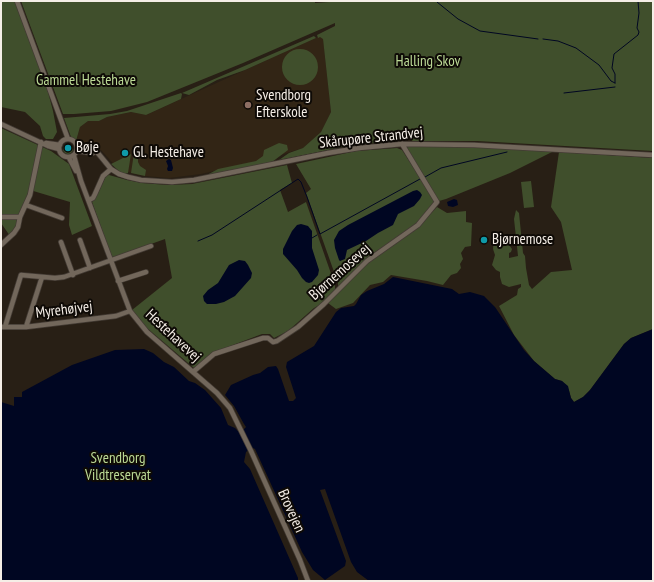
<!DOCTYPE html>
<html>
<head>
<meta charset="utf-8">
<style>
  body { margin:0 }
  #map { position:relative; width:654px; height:582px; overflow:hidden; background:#281f15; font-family:"PT Sans Narrow",sans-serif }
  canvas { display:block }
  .frame { position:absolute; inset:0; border:2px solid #f5eee7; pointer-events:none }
</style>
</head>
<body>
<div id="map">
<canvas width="654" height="582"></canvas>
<div class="frame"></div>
</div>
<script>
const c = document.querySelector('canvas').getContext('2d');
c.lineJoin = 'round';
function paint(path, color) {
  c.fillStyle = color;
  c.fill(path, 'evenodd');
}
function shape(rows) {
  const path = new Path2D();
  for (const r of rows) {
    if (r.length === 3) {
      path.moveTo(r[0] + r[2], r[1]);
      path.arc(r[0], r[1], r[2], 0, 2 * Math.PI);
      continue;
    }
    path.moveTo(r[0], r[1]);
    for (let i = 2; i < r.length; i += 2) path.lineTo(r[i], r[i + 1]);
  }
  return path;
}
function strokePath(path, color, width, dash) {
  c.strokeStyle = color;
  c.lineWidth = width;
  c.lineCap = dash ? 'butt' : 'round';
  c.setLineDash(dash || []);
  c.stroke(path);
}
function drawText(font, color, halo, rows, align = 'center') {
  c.font = font + ' "PT Sans Narrow",sans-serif';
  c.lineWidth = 4;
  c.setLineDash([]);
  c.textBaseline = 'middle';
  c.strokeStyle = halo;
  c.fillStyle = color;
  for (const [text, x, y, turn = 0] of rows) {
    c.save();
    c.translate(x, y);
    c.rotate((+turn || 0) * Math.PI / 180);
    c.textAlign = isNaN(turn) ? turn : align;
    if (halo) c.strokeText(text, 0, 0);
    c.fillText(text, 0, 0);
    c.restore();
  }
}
paint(shape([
  [320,36,323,38,331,112,321,132,303,148,271,158,201,174,169,178,145,176,119,170,101,150,80,144,76,141,80,127,88,121,99,121,107,117,131,112,146,115]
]), '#322515');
paint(shape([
  [1,1,16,1,46,84,53,111,57,132,53,139,46,139,43,136,40,126,25,112,1,107],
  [21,1,315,1,315,3,329,2,329,1,653,1,653,151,477,141,413,141,408,138,405,140,352,145,279,160,289,153,303,148,321,132,331,112,323,39,320,37,318,38,317,35,335,26,335,23,243,63,147,102,111,111,74,114,63,114],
  [314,36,316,38,245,70,217,80,189,95,182,93],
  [300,67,18],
  [181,93,182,94,181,99,146,115,131,112,107,117,99,121,88,121,80,127,76,141,71,137,64,118,110,114,127,111],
  [1,128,51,151,69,164,92,226,72,235,69,225,70,202,30,190,17,226,10,236,1,223],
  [279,143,287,145,288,150,272,162,207,175,218,169,256,161,263,156,264,150],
  [68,149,5],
  [405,146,473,147,554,151,510,173,446,199,439,201],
  [397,148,402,150,436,202,417,224,367,260,338,288,338,283,306,193,311,189,296,164,356,151],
  [559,152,653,158,653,329,631,338,624,344,590,390,583,397,574,402,571,398,569,391,562,381,555,379,534,361,514,335,499,306,517,295,518,289,521,287,521,284,509,287,502,284,500,277,500,272,496,270,492,265,495,255,493,249,494,233,507,238,509,245,512,249,511,252,509,253,509,258,518,256,514,219,516,210,519,213,523,253,525,256,526,268,529,285,532,289,551,272,572,270,561,222,551,207],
  [134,153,137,153,138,155,138,162,140,166,146,170,145,176,131,173],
  [131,154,128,173,125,174,120,172,111,164],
  [287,165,292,183,280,190,288,212,306,202,335,285,335,292,323,303,314,308,288,331,274,338,270,334,262,334,212,353,194,368,141,323,132,310,172,278,165,239,112,258,92,202,97,195,106,176,109,175,127,180,142,183,168,185,192,184],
  [531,181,534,207,524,208,521,182],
  [437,207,447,213,466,211,466,222,472,223,471,246,465,247,461,253,463,259,460,264,461,268,457,273,451,275,443,285,427,281,391,275,383,282,370,285,353,303,336,309,328,303,368,263,419,226]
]), '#404f2c');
paint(shape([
  [169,159,171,160,173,168,172,171,168,171,167,169,168,166,166,161],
  [417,190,420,192,422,195,420,199,414,206,398,214,393,225,378,233,366,241,347,250,345,259,340,261,339,260,335,248,334,240,339,231,348,225,413,191],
  [454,199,457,200,458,205,453,207,448,206,447,202],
  [301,224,308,226,312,231,312,248,319,270,318,275,312,282,309,283,306,282,302,278,297,270,283,254,283,249,292,231,297,225],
  [239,260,245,261,248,265,252,273,251,278,235,296,224,302,216,304,207,304,204,301,203,296,208,290,218,283,229,265],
  [393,277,452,289,459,294,470,292,484,296,495,307,524,350,534,361,555,379,562,381,568,386,571,398,574,402,583,397,590,390,624,344,631,338,653,329,653,581,369,581,357,572,351,562,325,489,320,490,346,561,345,566,325,580,313,570,302,552,255,449,253,448,250,449,246,452,244,462,250,469,298,578,298,581,1,581,1,402,14,406,14,397,22,397,22,392,72,365,115,350,144,349,153,353,164,362,174,367,189,381,195,383,205,390,221,408,228,425,235,428,238,431,242,431,246,427,244,424,234,406,225,395,231,385,253,375,260,373,268,367,276,366,278,369,289,401,293,401,296,398,286,367,287,362,314,346,336,312,341,308,354,306,356,304,361,295,367,291,384,284]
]), '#000622');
strokePath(shape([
  [437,1,437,2,458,19,480,31,538,39],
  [543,39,558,41,576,48,599,65,611,81,615,83],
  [615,83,615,74,612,68,614,54,638,35,639,32,637,28,639,13,638,1],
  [564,93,615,87],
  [425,177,441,168,507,152],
  [312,238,317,235],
  [198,241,212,235,298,179,301,182,307,197,320,234,420,179]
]), '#000622', 1);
const minor = shape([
  [17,1,68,139],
  [1,124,48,146,59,149],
  [68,148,9],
  [46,143,60,145],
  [77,146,87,148,97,152,111,169,119,174,128,177,141,180,172,182,194,180,328,153,359,148,402,144,474,145,653,155],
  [77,151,93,153],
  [74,156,81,181,130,311,147,332,217,393,230,408,251,451,300,560,308,581],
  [69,158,76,171],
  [89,200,93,198,95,194,103,176,111,169],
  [26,205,62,218],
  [1,217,20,217],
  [80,240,90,268],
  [61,242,73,275],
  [1,245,14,233,18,227,20,217,30,195,41,142],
  [118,281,146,272],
  [1,327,26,327,116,316,130,311],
  [5,327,21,275,55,278,64,277,151,246],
  [26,327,42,277],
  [193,372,214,354,263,338,268,338,273,342,277,341,298,327,324,304,367,261,418,225,437,202,402,144]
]);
strokePath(minor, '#433b34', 6);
strokePath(minor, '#72675b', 4.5);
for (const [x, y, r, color] of [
  [248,105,4,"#8d6e63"],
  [68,148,4,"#0f9aa8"],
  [125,153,4,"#0f9aa8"],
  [484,240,4,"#0f9aa8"]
]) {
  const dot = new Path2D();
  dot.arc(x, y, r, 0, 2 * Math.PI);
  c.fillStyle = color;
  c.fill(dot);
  strokePath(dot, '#0e0a06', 1.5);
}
drawText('15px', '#bcda96', '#0e0a06', [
  ["Halling Skov",428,62],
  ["Gammel Hestehave",86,81],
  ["Svendborg",118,459],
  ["Vildtreservat",118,476]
]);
drawText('15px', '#f5eee7', '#0e0a06', [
  ["Svendborg",256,96],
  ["Efterskole",256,113],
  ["Bøje",76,148],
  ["Gl. Hestehave",133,153],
  ["Bjørnemose",492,240]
], 'left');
drawText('15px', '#f5eee7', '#0e0a06', [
  ["Skårupøre Strandvej",371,138,-6],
  ["Bjørnemosevej",340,272,-42],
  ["Myrehøjvej",64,310,-7],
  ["Hestehavevej",173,336,43],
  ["Brovejen",291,511,66]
]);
</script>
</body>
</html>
